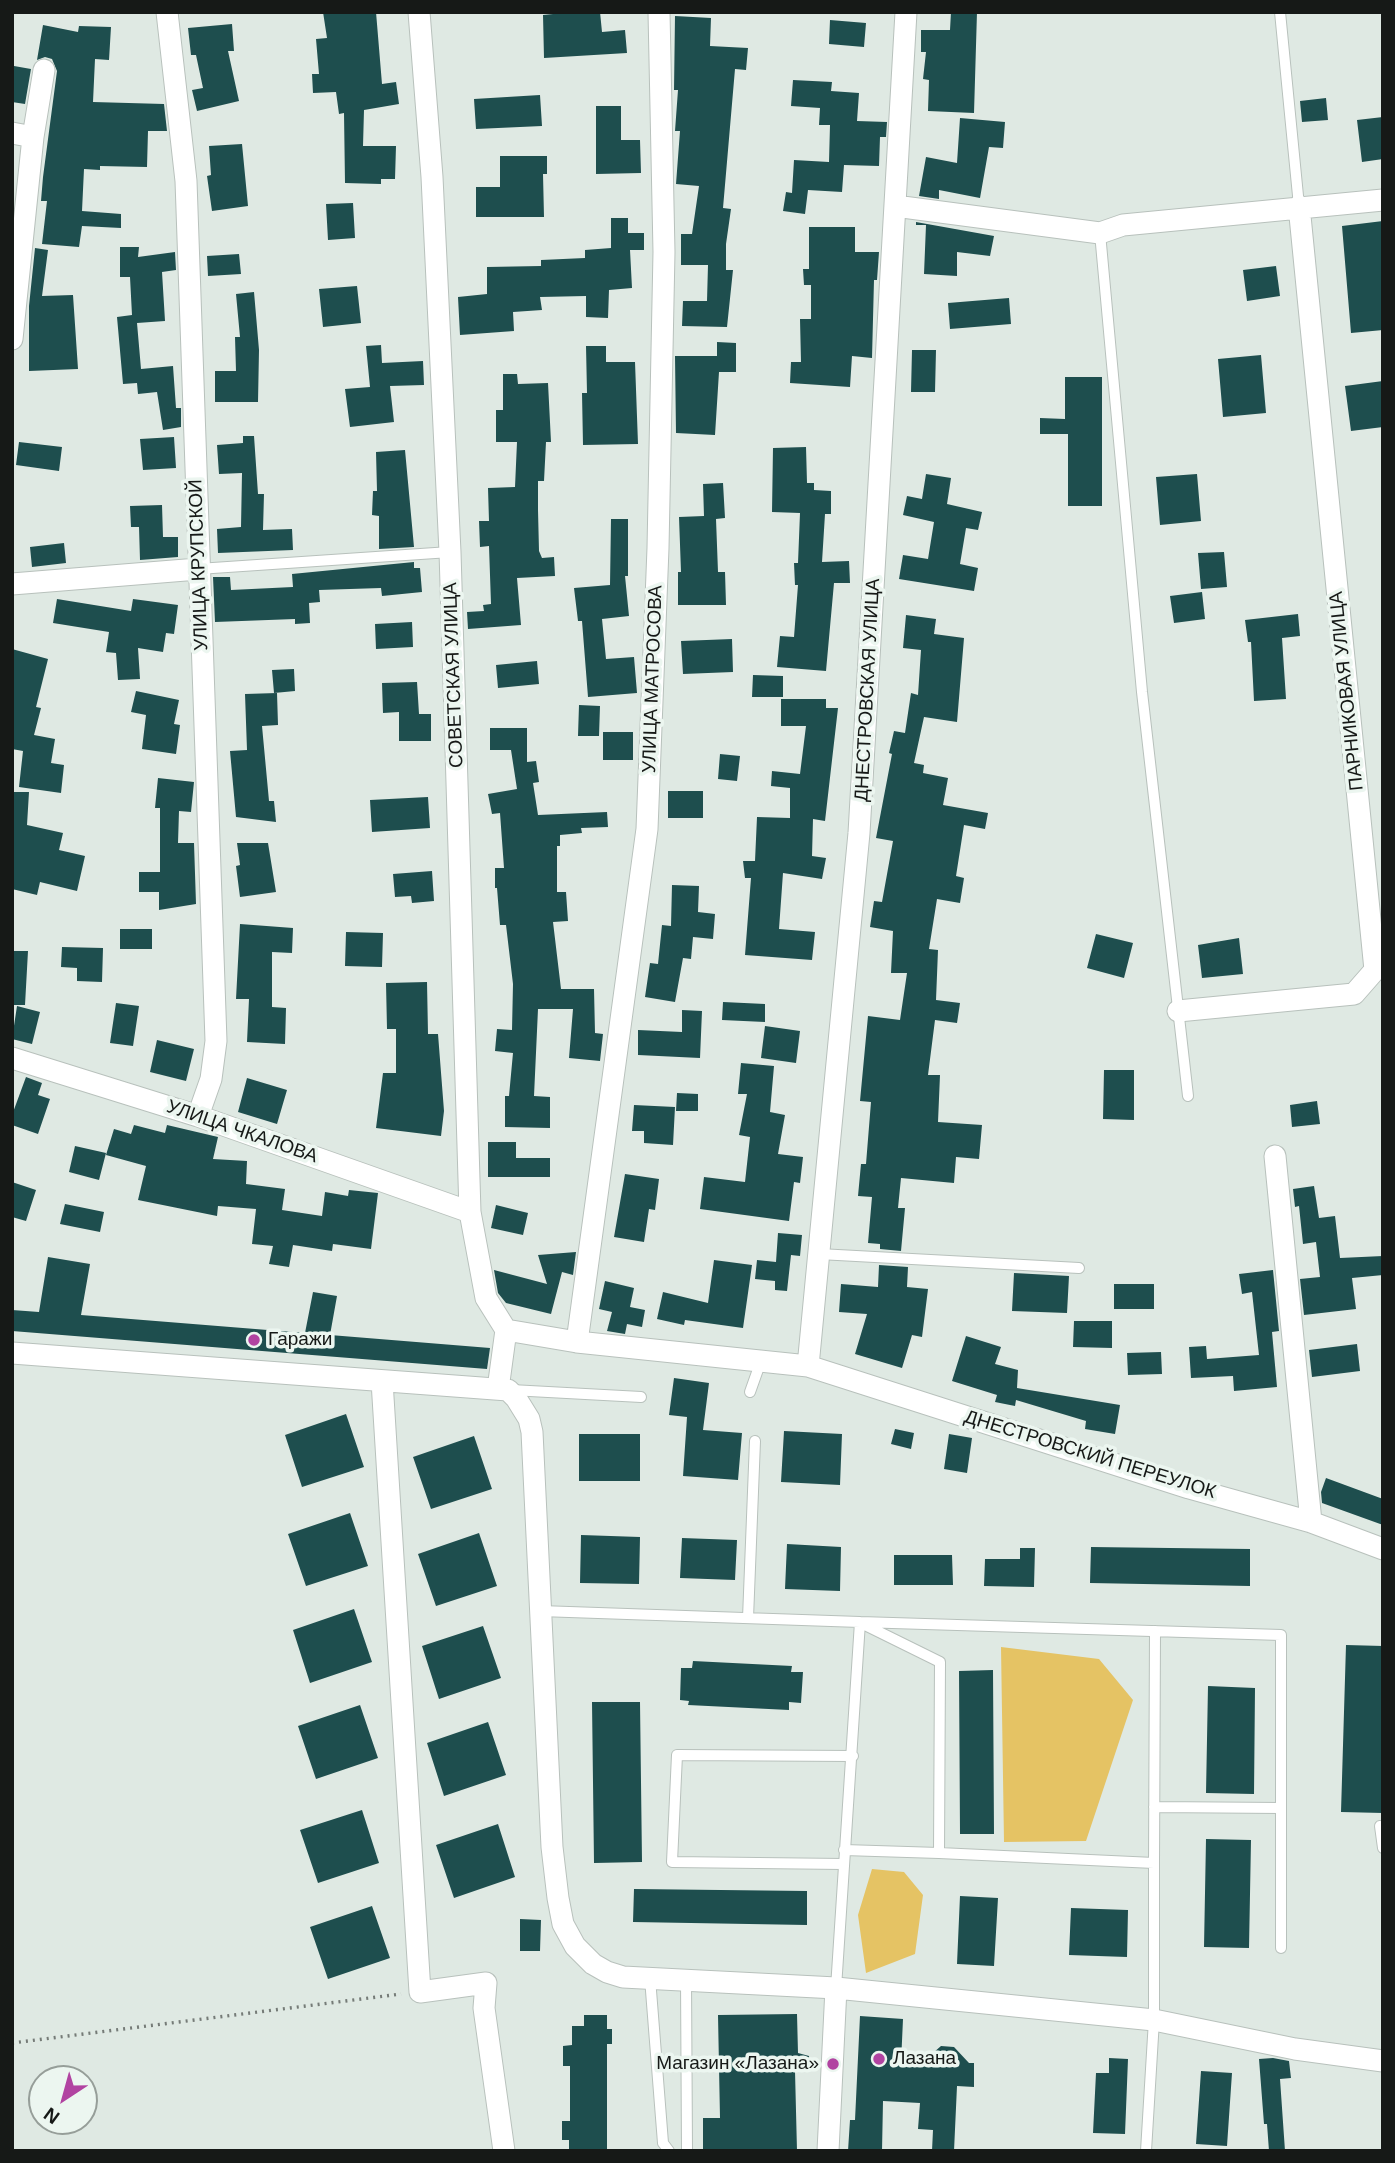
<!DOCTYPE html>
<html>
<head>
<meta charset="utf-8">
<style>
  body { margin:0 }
  #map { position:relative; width:1395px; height:2163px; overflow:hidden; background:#dfe9e3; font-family:Helvetica,sans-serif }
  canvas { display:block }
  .frame { position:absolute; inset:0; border:14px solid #161917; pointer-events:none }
  .north { position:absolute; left:28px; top:2065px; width:70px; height:70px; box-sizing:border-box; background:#ecf6f0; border:2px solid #969e99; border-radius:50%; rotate:216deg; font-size:19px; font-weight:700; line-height:28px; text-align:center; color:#161917 }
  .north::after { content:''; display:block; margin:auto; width:24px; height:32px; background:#b143a1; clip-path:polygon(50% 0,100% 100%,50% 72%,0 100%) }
</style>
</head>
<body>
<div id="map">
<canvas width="1395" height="2163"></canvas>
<div class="frame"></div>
<div class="north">N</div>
</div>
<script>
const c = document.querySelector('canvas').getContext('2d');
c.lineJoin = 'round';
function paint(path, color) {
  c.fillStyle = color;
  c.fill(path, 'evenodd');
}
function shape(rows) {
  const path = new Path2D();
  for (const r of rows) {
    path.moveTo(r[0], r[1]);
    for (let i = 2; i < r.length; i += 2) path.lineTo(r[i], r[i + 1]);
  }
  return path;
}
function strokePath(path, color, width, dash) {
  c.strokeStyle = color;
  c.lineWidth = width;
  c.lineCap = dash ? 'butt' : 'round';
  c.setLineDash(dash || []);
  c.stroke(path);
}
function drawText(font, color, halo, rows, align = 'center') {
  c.font = font + ' Helvetica,sans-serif';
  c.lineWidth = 7;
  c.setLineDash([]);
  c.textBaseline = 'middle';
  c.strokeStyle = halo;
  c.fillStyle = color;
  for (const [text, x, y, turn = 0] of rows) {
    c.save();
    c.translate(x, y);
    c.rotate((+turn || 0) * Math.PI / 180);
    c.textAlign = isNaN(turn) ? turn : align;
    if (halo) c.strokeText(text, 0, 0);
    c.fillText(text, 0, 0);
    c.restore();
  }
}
paint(shape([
  [1001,1647,1099,1659,1133,1700,1086,1841,1004,1842],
  [872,1869,904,1872,923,1895,915,1954,866,1973,858,1915]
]), '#e5c364');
paint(shape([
  [323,12,376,12,382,84,396,82,399,104,364,110,363,146,396,146,395,179,381,179,381,184,345,183,344,113,339,114,336,92,313,93,312,74,319,74,316,39,327,38],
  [573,12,600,12,602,32,625,30,627,53,544,58,543,15],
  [951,12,977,12,974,113,928,111,929,80,923,79,926,52,921,52,921,30,950,30],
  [675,16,711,18,710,46,748,48,746,70,735,69,723,208,731,209,726,244,726,270,733,270,727,327,682,326,683,301,707,301,708,265,681,265,681,234,692,234,699,186,676,184,680,131,675,131,678,90,674,90],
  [830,20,866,23,864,47,829,44],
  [232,24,234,51,228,51,239,101,197,111,192,90,203,88,196,55,191,55,188,28],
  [43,25,78,32,79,26,111,27,109,60,95,59,93,102,164,104,167,131,148,131,147,167,100,166,100,170,84,169,82,211,121,214,121,228,82,226,79,247,42,244,47,201,41,201,43,177,57,71,52,59,45,57,37,60],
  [14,66,31,69,25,104,12,102],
  [793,80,832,82,831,91,859,93,857,121,887,122,886,137,880,137,879,166,844,165,842,192,808,190,805,214,783,211,786,192,792,193,794,160,829,162,830,125,819,125,820,108,791,106],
  [540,95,542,126,476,129,474,99],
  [1326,98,1328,120,1302,122,1300,101],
  [596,106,621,106,621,140,640,140,641,173,596,174],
  [1383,117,1383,159,1362,162,1357,120],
  [960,118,1005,122,1003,148,989,147,980,198,939,190,939,199,919,196,926,157,957,163],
  [242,144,248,206,212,211,207,176,211,175,209,146],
  [500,156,547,156,547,174,543,174,544,217,476,217,476,187,500,187],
  [353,203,355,238,328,240,326,204],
  [611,218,628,218,628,233,644,233,644,250,630,250,632,288,609,290,608,318,586,317,586,296,540,297,542,310,513,312,514,331,460,335,458,297,487,294,487,267,541,266,541,260,585,258,585,250,611,248],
  [1383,221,1383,330,1351,333,1342,226],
  [916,222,994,236,990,256,957,252,957,276,924,274,926,225,916,225],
  [809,227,855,227,855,252,879,252,877,280,874,280,872,358,852,356,850,387,790,383,791,362,801,362,800,319,811,319,811,285,804,285,803,269,809,269],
  [120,247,139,247,138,257,175,252,176,270,162,272,165,321,137,323,141,369,173,366,176,408,181,408,181,427,163,430,157,392,138,394,137,383,123,384,117,317,132,315,130,277,120,277],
  [35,248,48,250,42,296,73,295,78,369,29,371,29,306],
  [239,254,241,274,208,276,207,256],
  [1276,266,1280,296,1247,301,1243,270],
  [357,286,361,323,323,327,319,289],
  [254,292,259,350,258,402,215,402,215,371,236,371,235,337,240,337,236,294],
  [1009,298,1011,324,950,329,948,303],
  [717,342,736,343,736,372,719,372,715,435,676,433,675,356,717,356],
  [381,345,382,363,423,361,424,385,390,386,394,422,350,427,345,389,370,387,366,346],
  [586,346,606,346,606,362,635,362,638,444,583,445,582,393,587,393],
  [912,350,936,350,935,392,911,392],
  [1261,355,1266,413,1223,417,1218,359],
  [503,374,517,374,518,384,548,383,551,442,546,442,544,481,538,481,538,510,539,551,542,558,554,557,555,576,517,578,521,625,468,629,467,612,484,611,483,605,491,604,489,546,480,547,479,521,489,521,488,488,515,487,517,442,496,442,496,410,503,410],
  [1065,377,1102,377,1102,506,1068,506,1068,434,1040,434,1040,418,1065,419],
  [1383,381,1383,427,1351,431,1345,386],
  [243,436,254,436,258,494,264,494,263,530,292,529,293,550,218,553,217,529,241,527,242,473,219,474,217,445,243,443],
  [174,437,176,468,143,470,140,439],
  [19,442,62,447,59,471,16,465],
  [806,447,807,483,814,483,814,490,831,491,831,514,825,514,822,562,849,561,850,583,834,583,826,671,777,667,780,636,794,637,798,585,795,585,794,563,798,563,800,513,772,512,773,448],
  [405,450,414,547,379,549,379,516,372,515,373,491,377,491,376,452],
  [926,474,951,478,947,504,982,512,978,530,966,528,960,564,978,568,974,591,899,579,903,555,928,559,934,522,903,515,907,496,922,499],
  [1197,474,1201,521,1160,525,1156,477],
  [723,483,725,518,716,519,718,572,725,572,726,605,678,605,678,572,681,572,679,517,704,516,703,484],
  [162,505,163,537,178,537,178,557,140,560,139,527,131,527,130,506],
  [611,519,628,519,628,576,625,576,629,616,602,619,606,659,634,657,637,693,588,697,582,621,578,621,574,588,610,585],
  [64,543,66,563,32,567,30,547],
  [1224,552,1227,587,1201,589,1198,553],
  [414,562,414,568,420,568,422,592,382,596,381,588,319,590,320,602,309,603,310,623,295,624,295,619,215,622,213,577,230,577,231,590,293,587,292,574],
  [1202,592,1205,619,1174,623,1170,596],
  [57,599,131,611,133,599,178,605,174,634,166,633,163,652,138,648,140,679,118,680,116,653,106,652,109,632,53,623],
  [1298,614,1300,636,1282,638,1286,699,1254,701,1251,642,1248,642,1245,620],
  [906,615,936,619,934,634,964,638,957,722,924,717,914,763,924,765,923,773,948,778,943,805,988,813,985,829,964,825,956,876,964,878,960,903,937,899,929,949,938,950,936,1000,960,1003,957,1023,935,1020,928,1075,940,1075,938,1122,982,1125,979,1159,956,1157,954,1183,901,1178,898,1208,905,1208,901,1251,880,1249,880,1244,868,1243,872,1197,858,1196,861,1164,866,1164,871,1102,860,1101,868,1016,900,1020,907,973,891,973,893,931,870,927,874,901,882,902,893,841,876,838,892,754,889,753,894,731,905,733,911,693,918,695,921,650,903,648],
  [412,622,413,647,376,649,375,624],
  [732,639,733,672,683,674,681,641],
  [12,649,48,659,36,707,41,708,34,735,55,739,51,763,64,765,61,793,19,787,23,751,12,749],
  [537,661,539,684,498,688,496,665],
  [294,669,295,691,274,693,272,670],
  [753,675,783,676,783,697,752,697],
  [417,682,419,714,431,714,431,741,399,741,399,712,383,713,382,683],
  [136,691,179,700,174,724,180,725,176,754,142,749,146,715,131,712],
  [277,693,278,725,262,726,269,801,274,801,276,822,236,817,230,751,247,750,245,694],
  [781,699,826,699,826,708,838,708,825,821,813,819,812,856,826,858,822,879,783,873,779,929,815,932,812,960,745,955,751,878,745,878,743,861,755,861,757,817,790,818,790,788,771,786,772,771,800,774,806,726,781,726],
  [579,705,600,706,599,736,578,736],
  [490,728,527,728,527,762,536,761,539,782,533,783,538,815,607,812,608,827,581,828,582,833,560,835,560,846,557,846,557,892,566,892,568,921,553,922,561,989,594,989,595,1033,603,1034,600,1061,569,1058,573,1009,538,1009,534,1096,550,1097,550,1128,505,1127,505,1096,509,1096,513,1053,495,1051,497,1029,512,1030,513,984,506,925,500,925,497,888,495,888,495,868,504,868,500,813,492,814,488,794,517,789,511,750,490,750],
  [603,732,633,732,633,760,603,760],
  [720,754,740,756,737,781,718,779],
  [158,778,194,782,191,812,179,811,178,843,194,843,196,904,159,910,159,892,139,892,139,872,160,872,160,808,155,808],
  [668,791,703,791,703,818,668,818],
  [12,792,29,792,27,825,63,833,59,850,85,856,77,891,40,882,37,895,12,889],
  [428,797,430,828,372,832,370,800],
  [237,843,268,843,276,892,240,897,236,866,240,865],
  [432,871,434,901,412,903,411,896,395,897,393,874],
  [672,885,699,886,698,912,715,914,713,939,693,937,691,959,683,958,675,1002,645,997,650,963,658,964,662,925,671,926],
  [240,924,293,928,292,953,272,952,272,1007,286,1008,285,1044,247,1042,249,999,236,999],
  [120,929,152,929,152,949,120,949],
  [346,932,383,933,382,967,345,966],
  [1096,934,1133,943,1124,978,1087,968],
  [1239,938,1243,974,1202,978,1198,945],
  [62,947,103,948,102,982,77,981,77,968,61,967],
  [12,951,28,951,25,1005,12,1005],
  [427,982,428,1034,438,1034,444,1111,441,1136,376,1128,383,1073,396,1073,396,1029,387,1029,386,983],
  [723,1002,765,1004,765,1022,722,1020],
  [116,1003,139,1006,133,1046,110,1043],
  [17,1006,40,1012,32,1044,12,1039],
  [682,1010,702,1011,700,1058,638,1055,638,1030,682,1032],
  [765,1026,800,1031,796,1063,761,1058],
  [157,1040,194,1049,186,1081,150,1072],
  [741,1063,774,1066,770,1112,785,1115,778,1154,803,1157,800,1183,794,1182,789,1221,700,1209,704,1177,745,1182,750,1137,739,1135,747,1094,738,1094],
  [1104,1070,1134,1070,1134,1120,1103,1119],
  [26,1077,42,1083,38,1095,50,1099,38,1134,12,1125,12,1115],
  [247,1078,287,1090,277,1124,238,1112],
  [677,1093,698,1094,698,1111,676,1111],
  [1317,1101,1320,1124,1292,1127,1290,1105],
  [634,1105,675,1107,673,1145,644,1143,644,1131,632,1131],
  [134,1125,165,1133,167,1125,218,1137,213,1159,247,1161,246,1184,285,1189,282,1210,322,1216,325,1192,348,1196,349,1190,378,1193,371,1249,333,1244,332,1251,293,1245,289,1267,269,1264,273,1246,252,1244,256,1209,218,1206,217,1216,138,1200,146,1166,106,1155,114,1129,131,1134],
  [488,1142,516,1142,516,1158,550,1158,550,1177,488,1177],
  [75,1146,106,1153,99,1180,69,1172],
  [625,1174,659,1179,655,1210,649,1209,644,1242,614,1237],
  [12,1182,36,1190,26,1221,12,1217],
  [1314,1186,1319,1218,1335,1216,1340,1258,1383,1256,1383,1275,1352,1278,1356,1309,1304,1315,1300,1279,1320,1277,1316,1242,1303,1244,1299,1206,1295,1207,1293,1189],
  [65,1204,104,1212,100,1232,60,1224],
  [496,1205,528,1213,523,1235,491,1228],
  [778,1233,802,1235,800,1256,791,1255,787,1291,775,1290,775,1281,755,1279,757,1260,776,1262],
  [576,1252,573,1275,562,1272,551,1314,506,1303,498,1293,494,1270,547,1284,538,1255],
  [48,1257,90,1264,81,1315,305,1333,313,1292,337,1296,330,1335,490,1348,487,1369,12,1331,12,1310,39,1312],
  [714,1260,752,1265,743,1328,685,1320,684,1325,657,1319,663,1292,708,1303],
  [879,1265,908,1267,907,1287,928,1289,922,1337,912,1335,902,1368,855,1354,867,1314,839,1312,841,1284,878,1287],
  [1273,1270,1279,1331,1272,1332,1277,1387,1234,1391,1233,1376,1191,1378,1189,1347,1206,1346,1207,1359,1259,1355,1252,1292,1242,1294,1239,1274],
  [1014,1273,1069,1276,1067,1313,1012,1311],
  [605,1281,634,1288,630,1307,645,1310,642,1327,627,1324,625,1334,607,1331,612,1312,599,1309],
  [1114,1284,1154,1284,1154,1309,1114,1309],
  [1074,1321,1112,1321,1112,1348,1073,1347],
  [966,1336,1001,1347,995,1364,1018,1370,1017,1388,1120,1405,1115,1434,1085,1429,1086,1421,1016,1400,1015,1406,995,1402,997,1395,952,1381],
  [1357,1344,1360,1371,1312,1377,1309,1350],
  [1161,1352,1162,1374,1128,1375,1127,1353],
  [674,1378,709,1383,703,1430,742,1433,738,1480,683,1476,687,1417,669,1415],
  [346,1414,364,1467,302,1487,285,1435],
  [895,1429,914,1433,911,1449,891,1444],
  [784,1431,842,1434,840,1485,781,1482],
  [579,1434,640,1434,640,1481,579,1481],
  [949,1434,972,1438,967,1473,944,1469],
  [474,1436,492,1489,431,1509,413,1457],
  [1326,1478,1383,1499,1383,1525,1322,1503,1321,1492],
  [350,1513,368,1566,306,1586,288,1534],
  [479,1533,497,1586,436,1606,418,1554],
  [581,1535,640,1537,639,1584,580,1583],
  [682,1538,737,1540,735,1580,680,1578],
  [787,1544,841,1547,840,1591,785,1589],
  [1091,1547,1250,1549,1250,1586,1090,1583],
  [1020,1548,1035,1548,1034,1587,984,1586,985,1559,1020,1559],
  [894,1555,952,1555,953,1585,894,1585],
  [354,1609,372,1662,310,1683,293,1630],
  [483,1626,501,1678,439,1699,422,1646],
  [1346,1645,1383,1646,1383,1813,1341,1812],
  [693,1661,792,1666,791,1672,803,1672,801,1703,789,1702,789,1710,688,1705,689,1701,680,1700,681,1668,692,1668],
  [993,1670,994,1834,960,1834,959,1671],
  [1208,1686,1255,1688,1254,1794,1206,1793],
  [592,1702,640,1702,642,1862,594,1863],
  [360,1705,378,1758,316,1779,298,1726],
  [488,1722,506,1775,444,1796,427,1743],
  [362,1810,379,1863,318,1883,300,1830],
  [498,1824,515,1877,454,1898,436,1845],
  [1206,1839,1251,1840,1249,1948,1204,1947],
  [634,1889,807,1891,807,1925,633,1922],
  [960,1896,998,1898,994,1966,957,1964],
  [372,1906,390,1958,328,1979,310,1927],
  [1071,1908,1128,1910,1127,1957,1069,1955],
  [520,1919,541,1920,540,1951,520,1951],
  [797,2014,798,2053,809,2056,810,2071,795,2071,797,2151,703,2151,703,2118,720,2118,718,2015],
  [584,2015,607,2015,607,2029,612,2029,612,2044,607,2044,607,2151,569,2151,569,2140,562,2140,562,2121,570,2121,570,2066,563,2066,563,2046,572,2045,572,2026,584,2026],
  [860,2016,903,2019,901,2063,933,2062,933,2053,941,2046,954,2047,969,2063,974,2063,974,2087,957,2086,954,2151,932,2151,933,2130,918,2129,920,2103,883,2101,882,2151,848,2151,850,2120,855,2120],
  [1109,2058,1128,2059,1125,2134,1093,2133,1096,2073,1109,2073],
  [1273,2058,1289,2061,1291,2078,1280,2079,1285,2151,1269,2151,1267,2124,1264,2124,1259,2059],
  [1201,2071,1232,2073,1227,2146,1196,2144]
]), '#1e4e4e');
const lane = shape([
  [1280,12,1299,206],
  [1100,233,1142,692,1188,1096],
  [198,569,450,552],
  [819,1254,1079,1268],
  [511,1390,641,1397],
  [750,1392,761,1361],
  [540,1611,860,1622,836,1988],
  [748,1618,755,1441],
  [860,1622,1281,1635,1281,1948],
  [1154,1807,1281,1808],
  [1380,1826,1383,1848],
  [844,1850,939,1853,940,1662,863,1624],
  [939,1853,1154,1863,1154,2020,1146,2151],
  [1154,1863,1155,1631],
  [843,1864,672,1862,677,1755,853,1756],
  [650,1978,663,2143,669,2151],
  [686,1979,687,2151]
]);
const street = shape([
  [167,12,186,181,216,1041,211,1079,198,1116],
  [419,12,432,177,450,552,470,1212,486,1298,506,1330],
  [12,133,33,137,12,339],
  [33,137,44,70],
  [895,206,1100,233,1123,225,1383,200],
  [12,584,198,569],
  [1178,1011,1354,994,1375,970,1299,206],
  [12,1058,198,1116,470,1212],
  [1275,1156,1311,1522],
  [506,1330,577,1342,808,1366,1189,1488,1311,1522,1383,1549],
  [577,1342,647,829,658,548,664,252,659,12],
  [12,1353,508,1390,516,1398,529,1419,532,1432,552,1847,558,1898,563,1924,575,1946,593,1964,607,1972,623,1977,836,1988,1154,2020,1295,2049,1383,2061],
  [808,1366,859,833,906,12],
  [382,1381,420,1992,486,1983,484,2008,504,2151],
  [498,1389,506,1330],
  [828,2151,836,1988]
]);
strokePath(lane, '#b8c1bc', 12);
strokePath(street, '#b8c1bc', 23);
strokePath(shape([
  [12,2043,401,1994]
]), '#757b77', 3.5, [2, 5]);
strokePath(lane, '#fff', 10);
strokePath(street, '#fff', 21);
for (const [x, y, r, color] of [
  [254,1340,7,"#b143a1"],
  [879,2059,7,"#b143a1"],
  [833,2064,7,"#b143a1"]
]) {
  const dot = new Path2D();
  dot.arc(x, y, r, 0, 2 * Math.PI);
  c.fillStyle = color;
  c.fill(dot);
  strokePath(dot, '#ecf6f0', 2.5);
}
drawText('19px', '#161917', '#ecf6f0', [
  ["УЛИЦА КРУПСКОЙ",199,565,-92],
  ["СОВЕТСКАЯ УЛИЦА",454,675,-92],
  ["УЛИЦА МАТРОСОВА",653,679,-88],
  ["ДНЕСТРОВСКАЯ УЛИЦА",868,690,-87],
  ["ПАРНИКОВАЯ УЛИЦА",1347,691,-96],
  ["УЛИЦА ЧКАЛОВА",242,1132,19],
  ["ДНЕСТРОВСКИЙ ПЕРЕУЛОК",1090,1455,17]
]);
drawText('19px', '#161917', '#ecf6f0', [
  ["Гаражи",268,1340],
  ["Лазана",893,2059],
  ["Магазин «Лазана»",819,2064,"right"]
], 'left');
</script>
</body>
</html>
